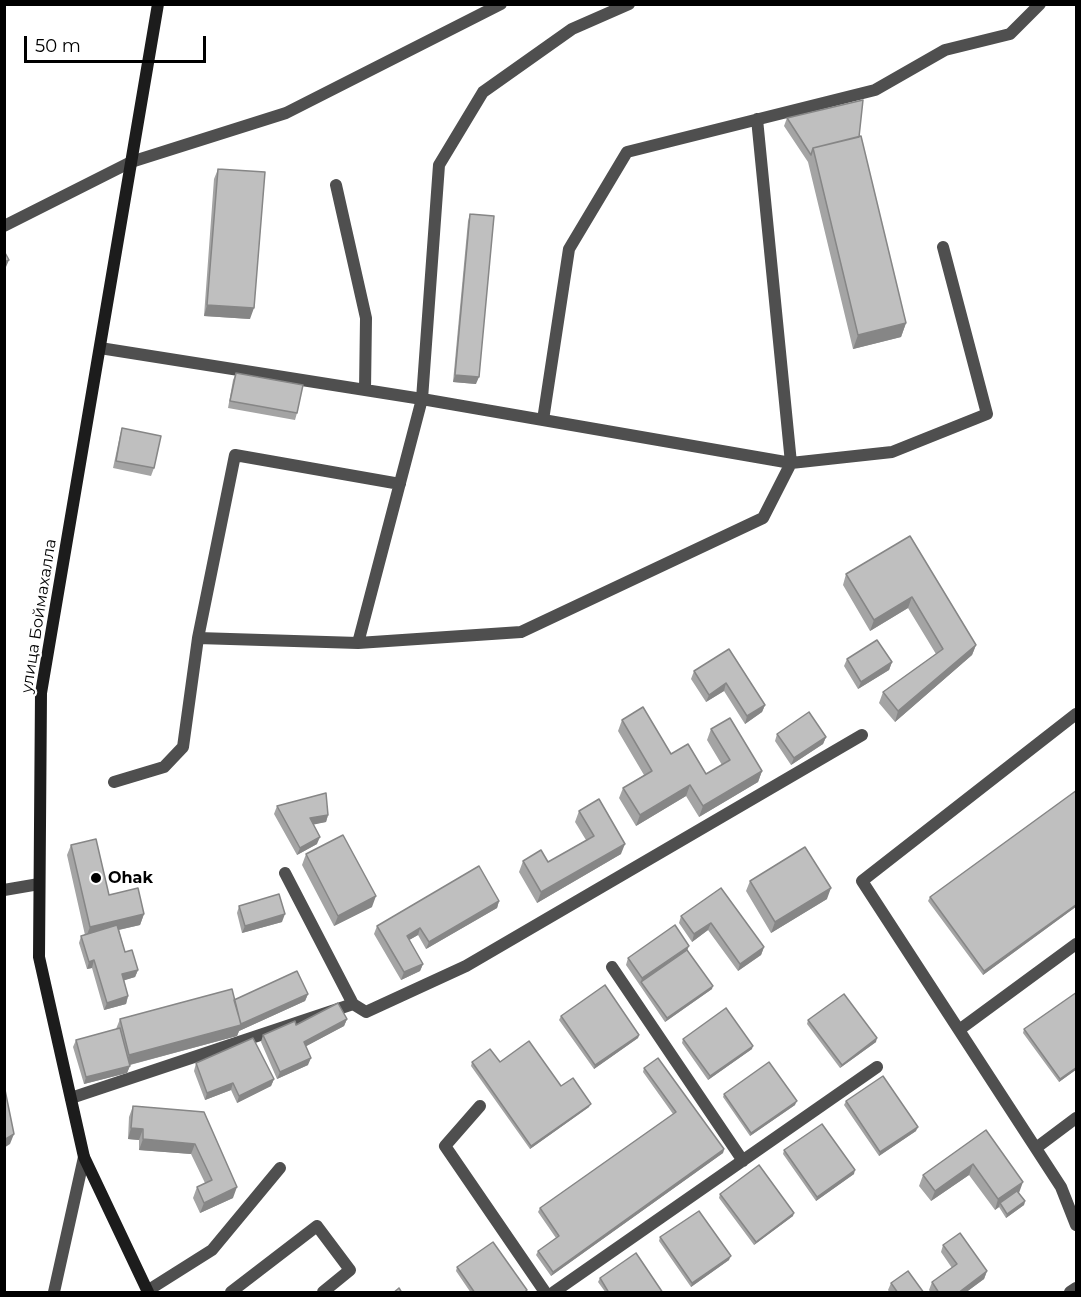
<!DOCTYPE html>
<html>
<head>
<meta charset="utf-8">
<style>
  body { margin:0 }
  #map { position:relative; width:1081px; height:1297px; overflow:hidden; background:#fff; font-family:Montserrat,sans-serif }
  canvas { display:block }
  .frame { position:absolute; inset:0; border:6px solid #000; pointer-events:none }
  .scale { position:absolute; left:24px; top:36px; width:182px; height:27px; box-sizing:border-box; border:3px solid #000; border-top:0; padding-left:8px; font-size:18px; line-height:21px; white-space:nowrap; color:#000; -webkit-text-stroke:4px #fff; paint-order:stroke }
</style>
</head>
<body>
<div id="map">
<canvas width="1081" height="1297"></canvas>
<div class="frame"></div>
<div class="scale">50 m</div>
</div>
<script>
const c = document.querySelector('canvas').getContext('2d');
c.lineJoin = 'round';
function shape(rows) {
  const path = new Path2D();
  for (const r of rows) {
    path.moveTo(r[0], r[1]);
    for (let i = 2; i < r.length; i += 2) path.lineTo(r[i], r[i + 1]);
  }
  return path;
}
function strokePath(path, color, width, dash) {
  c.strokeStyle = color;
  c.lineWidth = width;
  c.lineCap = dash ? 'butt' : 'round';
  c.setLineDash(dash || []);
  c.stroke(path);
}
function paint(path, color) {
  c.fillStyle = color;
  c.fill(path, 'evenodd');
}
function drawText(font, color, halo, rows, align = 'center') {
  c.font = font + ' Montserrat,sans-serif';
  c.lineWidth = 4.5;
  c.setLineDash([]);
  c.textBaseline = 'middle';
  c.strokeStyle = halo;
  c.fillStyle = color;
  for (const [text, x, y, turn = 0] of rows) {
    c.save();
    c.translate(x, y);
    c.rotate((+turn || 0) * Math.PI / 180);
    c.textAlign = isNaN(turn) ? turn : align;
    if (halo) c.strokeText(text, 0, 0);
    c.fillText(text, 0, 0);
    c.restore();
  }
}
strokePath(shape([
  [629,4,572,29,483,92,439,165,422,399,791,463,892,452,987,414,943,247],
  [336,185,366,318,365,390],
  [100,348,422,399,358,643],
  [543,420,569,249,627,152,875,90,945,50,1010,34,1040,4],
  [400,484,235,455,198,638,358,643,521,632,763,518,791,463,757,119],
  [1076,714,862,881,1061,1187,1076,1225],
  [114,782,164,767,183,747,198,638],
  [285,873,353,1004],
  [4,890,39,884],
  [612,967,743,1161],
  [959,1030,1076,944],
  [71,1098,353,1004,366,1012,466,966,862,735],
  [480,1106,445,1146,545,1292],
  [1036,1148,1076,1118],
  [147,1291,212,1250,280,1168],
  [231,1292,317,1226,350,1270,323,1292],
  [554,1292,877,1067],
  [1070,1292,1076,1288]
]), '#4f4f4f', 12);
strokePath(shape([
  [4,226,131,162,286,113,501,4],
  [54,1292,84,1157]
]), '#4f4f4f', 12);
strokePath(shape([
  [148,1292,84,1157,39,957,41,693,158,4]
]), '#1c1c1c', 12);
paint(shape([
  [787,118,859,137,906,323,901,337,853,349,808,162,784,126],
  [218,169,250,319,204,316,214,179],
  [470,214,476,384,453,382,468,221],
  [236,373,297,413,295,420,228,408,233,380],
  [122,428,154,468,151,476,113,468,120,435],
  [910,536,976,645,972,655,895,722,879,703,883,692,936,654,908,608,870,631,843,585,846,574],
  [729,649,765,705,762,712,745,724,724,691,706,702,691,679,694,671],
  [847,659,892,662,889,670,858,689,844,666],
  [622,720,671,754,706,774,722,765,707,740,711,729,762,771,758,782,699,817,686,796,636,826,619,798,623,788,644,775,618,731],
  [777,734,826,737,823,744,791,765,775,741],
  [1077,790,1077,906,983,975,928,901,930,897],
  [277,806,328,815,326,822,313,824,317,844,297,855,274,814],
  [579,811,621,854,537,903,519,872,523,861,548,862,586,840,575,822],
  [71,845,109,895,144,914,140,925,119,930,125,952,138,970,135,977,124,980,128,996,126,1004,104,1010,92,968,87,969,79,943,81,936,85,935,67,855],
  [306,854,372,907,334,926,302,865],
  [750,881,827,899,771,933,746,891],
  [721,888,764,947,761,955,738,971,708,930,692,942,679,923,681,916],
  [499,901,497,908,426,949,418,935,409,940,423,964,420,971,401,980,374,934,377,926],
  [239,906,282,922,242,933,237,913],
  [687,950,712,989,665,1022,626,965,628,958],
  [1077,992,1077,1069,1059,1082,1023,1033,1024,1029],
  [308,994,305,1001,239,1031,237,1036,130,1065,127,1073,84,1084,73,1047,76,1040,116,1029,120,1019,234,1000],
  [561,1016,639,1035,638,1038,594,1069,559,1020],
  [347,1019,344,1026,306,1046,308,1065,277,1079,261,1042,263,1035,296,1025],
  [808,1020,876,1042,840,1068,807,1024],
  [683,1039,752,1049,708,1080,682,1043],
  [472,1062,561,1086,589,1107,530,1149,471,1066],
  [196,1063,274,1079,271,1086,237,1103,231,1090,205,1100,194,1071],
  [644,1068,724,1149,723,1153,551,1276,536,1255,538,1251,556,1238,538,1212,540,1208,673,1114,643,1072],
  [724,1094,795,1105,750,1136,723,1097],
  [846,1101,916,1131,879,1156,844,1105],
  [133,1106,204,1112,233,1198,200,1213,193,1198,197,1187,205,1183,191,1154,139,1150,139,1140,128,1139,129,1117],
  [986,1130,1019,1193,1025,1201,1024,1205,1006,1218,999,1207,995,1210,969,1175,931,1201,919,1186,923,1175],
  [784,1150,854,1174,816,1201,783,1154],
  [720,1194,793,1216,754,1245,719,1198],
  [660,1237,729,1260,691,1287,659,1241],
  [943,1245,987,1271,984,1279,965,1293,931,1293,929,1290,932,1282,952,1268,941,1252],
  [457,1267,526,1293,471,1293,456,1271],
  [600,1278,663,1293,606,1293,598,1282],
  [891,1283,924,1293,890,1293,888,1290]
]), '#a4a4a4');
paint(shape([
  [9,260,6,267,4,268,4,262],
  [207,305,254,308,250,319,204,316],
  [906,323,901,337,853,349,858,335],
  [455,375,479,377,476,384,453,382],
  [912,597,908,608,870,631,874,620],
  [976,645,972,655,895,722,898,711],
  [892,662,889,670,858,689,861,682],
  [726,683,724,691,706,702,709,695],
  [765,705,762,712,745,724,747,716],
  [826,737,823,744,791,765,794,758],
  [762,771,758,782,699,817,703,806],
  [690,785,686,796,636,826,640,815],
  [328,815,326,822,307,826,310,818],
  [320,837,317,844,297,855,300,848],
  [625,844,621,854,537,903,541,892],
  [831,888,827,899,771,933,775,922],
  [376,896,372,907,334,926,338,916],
  [499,901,497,908,426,949,429,942],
  [1077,904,1077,906,983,975,984,971],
  [144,914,140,925,86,937,90,927],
  [285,914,282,922,242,933,245,926],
  [711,923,708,930,692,942,694,934],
  [420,928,418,935,404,943,407,936],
  [689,946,686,953,641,982,642,978],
  [764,947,761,955,738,971,740,964],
  [94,960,92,968,87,969,89,962],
  [423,964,420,971,401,980,404,972],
  [138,970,135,977,119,982,122,974],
  [713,986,712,989,665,1022,667,1018],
  [308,994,305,1001,239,1031,237,1036,125,1066,129,1055,239,1025],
  [128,996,126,1004,104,1010,107,1003],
  [347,1019,344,1026,301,1049,304,1042],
  [639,1035,638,1038,594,1069,595,1065],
  [877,1038,876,1042,840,1068,842,1065],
  [753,1046,752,1049,708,1080,710,1076],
  [311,1058,308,1065,277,1079,280,1072],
  [130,1066,127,1073,84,1084,86,1077],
  [1077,1067,1077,1069,1059,1082,1060,1079],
  [274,1079,271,1086,237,1103,239,1096],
  [233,1083,231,1090,205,1100,207,1093],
  [797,1101,795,1105,750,1136,751,1133],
  [591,1104,589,1107,530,1149,531,1146],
  [918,1127,916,1131,879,1156,880,1152],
  [131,1128,143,1129,139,1140,128,1139],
  [14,1134,10,1144,4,1148,4,1140],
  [143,1139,195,1144,191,1154,139,1150],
  [724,1149,723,1153,551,1276,553,1272],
  [973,1164,969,1175,931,1201,935,1191],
  [855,1170,854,1174,816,1201,817,1197],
  [1023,1182,1019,1193,1000,1203,999,1207,995,1210,998,1199],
  [237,1187,233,1198,200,1213,204,1203],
  [1025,1201,1024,1205,1006,1218,1007,1214],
  [794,1213,793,1216,754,1245,756,1242],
  [731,1256,729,1260,691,1287,692,1283],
  [987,1271,984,1279,965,1293,958,1293]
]), '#868686');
const building = shape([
  [863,100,859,137,813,148,811,155,787,118,863,100],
  [861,136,906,323,858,335,813,148,861,136],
  [218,169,265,172,254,308,207,305,218,169],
  [470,214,494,216,479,377,455,375,470,214],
  [4,251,9,260,4,262,4,251],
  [236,373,303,385,297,413,230,401,236,373],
  [122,428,161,436,154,468,116,461,122,428],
  [910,536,976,645,898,711,883,692,943,649,912,597,874,620,846,574,910,536],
  [877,640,892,662,861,682,847,659,877,640],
  [729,649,765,705,747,716,726,683,709,695,694,671,729,649],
  [643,707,671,754,688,744,706,774,730,760,711,729,730,718,762,771,703,806,690,785,640,815,623,788,652,771,622,720,643,707],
  [809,712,826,737,794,758,777,734,809,712],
  [1077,790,1077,904,984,971,930,897,1077,790],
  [326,793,328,815,310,818,320,837,300,848,277,806,326,793],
  [599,799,625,844,541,892,523,861,541,850,548,862,594,836,579,811,599,799],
  [343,835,376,896,338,916,306,854,343,835],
  [96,839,109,895,138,888,144,914,90,927,71,845,96,839],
  [805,847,831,888,775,922,750,881,805,847],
  [479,866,499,901,429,942,420,928,407,936,423,964,404,972,377,926,479,866],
  [721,888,764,947,740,964,711,923,694,934,681,916,721,888],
  [279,894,285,914,245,926,239,906,279,894],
  [117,925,125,952,132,950,138,970,122,974,128,996,107,1003,94,960,89,962,81,936,117,925],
  [675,925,689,946,642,978,628,958,675,925],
  [687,950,713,986,667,1018,641,982,687,950],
  [297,971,308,994,241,1024,234,1000,297,971],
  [605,985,639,1035,595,1065,561,1016,605,985],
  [232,989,241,1025,129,1055,120,1019,232,989],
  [1077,992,1077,1067,1060,1079,1024,1029,1077,992],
  [844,994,877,1038,842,1065,808,1020,844,994],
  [338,1003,347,1019,304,1042,311,1058,280,1072,263,1035,295,1021,296,1025,338,1003],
  [726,1008,753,1046,710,1076,683,1039,726,1008],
  [120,1028,130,1066,86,1077,76,1040,120,1028],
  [253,1038,274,1079,239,1096,233,1083,207,1093,196,1063,253,1038],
  [529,1041,561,1086,573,1078,591,1104,531,1146,472,1062,490,1049,500,1062,529,1041],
  [658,1058,724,1149,553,1272,538,1251,559,1236,540,1208,676,1112,644,1068,658,1058],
  [769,1062,797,1101,751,1133,724,1094,769,1062],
  [883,1076,918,1127,880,1152,846,1101,883,1076],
  [4,1085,14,1134,4,1140,4,1085],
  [133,1106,204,1112,237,1187,204,1203,197,1187,212,1180,195,1144,143,1139,143,1129,131,1128,133,1106],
  [822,1124,855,1170,817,1197,784,1150,822,1124],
  [986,1130,1023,1182,998,1199,973,1164,935,1191,923,1175,986,1130],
  [759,1165,794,1213,756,1242,720,1194,759,1165],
  [1017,1191,1025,1201,1007,1214,1000,1203,1017,1191],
  [699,1211,731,1256,692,1283,660,1237,699,1211],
  [960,1233,987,1271,958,1293,939,1293,932,1282,957,1264,943,1245,960,1233],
  [493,1242,527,1290,524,1293,475,1293,457,1267,493,1242],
  [636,1253,663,1293,609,1293,600,1278,636,1253],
  [908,1271,924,1293,898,1293,891,1283,908,1271],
  [399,1288,402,1293,393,1293,399,1288]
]);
paint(building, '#bfbfbf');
strokePath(building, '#868686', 1.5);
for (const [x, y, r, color] of [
  [96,878,6,"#000"]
]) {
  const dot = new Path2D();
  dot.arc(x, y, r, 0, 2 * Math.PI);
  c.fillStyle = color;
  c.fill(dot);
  strokePath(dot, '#fff', 2);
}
drawText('16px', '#000', '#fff', [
  ["улица Боймахалла",39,616,-81]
]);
drawText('bold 16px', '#000', '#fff', [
  ["Ohak",108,878]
], 'left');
</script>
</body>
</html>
